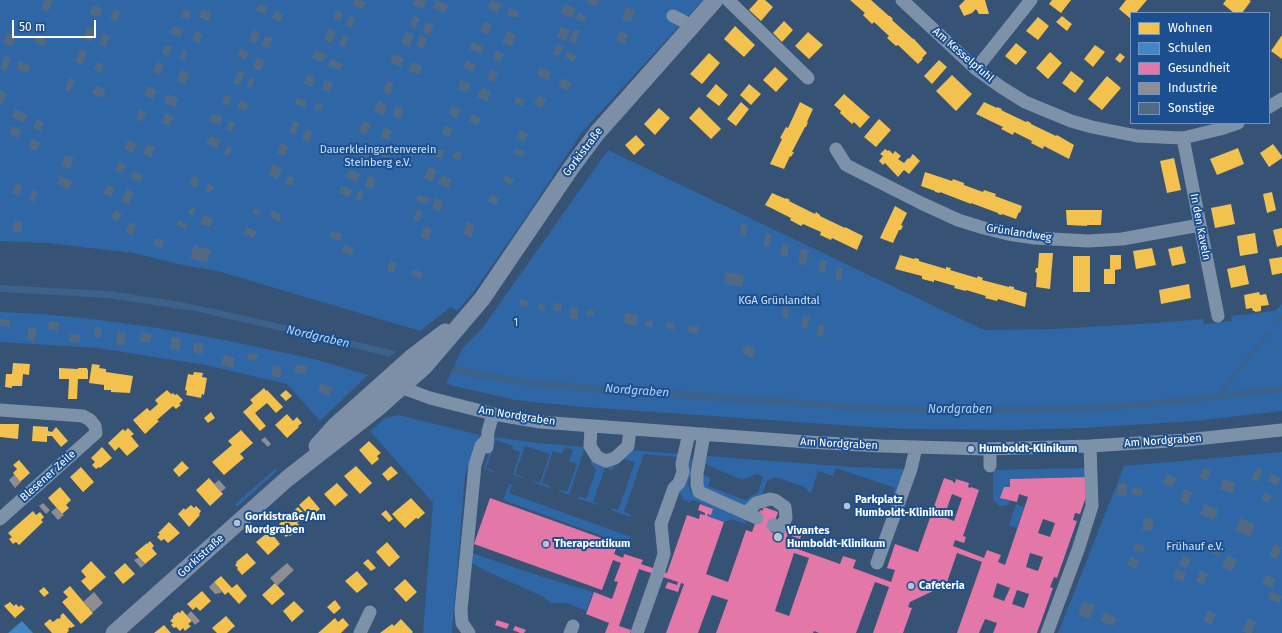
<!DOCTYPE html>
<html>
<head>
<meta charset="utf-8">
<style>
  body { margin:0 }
  #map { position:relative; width:1282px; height:633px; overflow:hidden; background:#365274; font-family:"Fira Sans",sans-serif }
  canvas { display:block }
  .legend { position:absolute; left:1130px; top:12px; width:140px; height:112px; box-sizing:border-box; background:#1b4f8f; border:1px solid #7695bc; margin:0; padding:5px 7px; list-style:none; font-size:12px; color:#fff }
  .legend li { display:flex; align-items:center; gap:8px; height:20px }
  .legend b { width:20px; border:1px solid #7695bc }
  .scale { position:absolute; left:12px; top:20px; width:84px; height:18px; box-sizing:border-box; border:2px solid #fff; border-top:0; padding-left:5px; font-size:12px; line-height:14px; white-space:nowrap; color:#fff; -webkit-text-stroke:3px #1b4f8f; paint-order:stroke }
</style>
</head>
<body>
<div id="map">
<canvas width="1282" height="633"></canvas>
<ul class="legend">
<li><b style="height:11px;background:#f2c14e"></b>Wohnen</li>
<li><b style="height:11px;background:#3f88c5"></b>Schulen</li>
<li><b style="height:11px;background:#e377a8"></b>Gesundheit</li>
<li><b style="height:11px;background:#8d8d92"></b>Industrie</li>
<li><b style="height:11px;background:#526984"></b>Sonstige</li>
</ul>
<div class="scale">50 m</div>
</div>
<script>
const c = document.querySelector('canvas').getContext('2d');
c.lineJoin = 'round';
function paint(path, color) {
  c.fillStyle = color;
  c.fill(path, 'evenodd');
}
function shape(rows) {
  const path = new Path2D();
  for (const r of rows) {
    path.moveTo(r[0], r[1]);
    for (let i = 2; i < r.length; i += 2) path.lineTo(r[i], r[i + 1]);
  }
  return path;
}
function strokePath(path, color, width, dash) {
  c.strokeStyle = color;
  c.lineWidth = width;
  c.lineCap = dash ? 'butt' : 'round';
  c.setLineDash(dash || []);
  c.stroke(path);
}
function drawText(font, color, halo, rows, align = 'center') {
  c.font = font + ' "Fira Sans",sans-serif';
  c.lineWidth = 4;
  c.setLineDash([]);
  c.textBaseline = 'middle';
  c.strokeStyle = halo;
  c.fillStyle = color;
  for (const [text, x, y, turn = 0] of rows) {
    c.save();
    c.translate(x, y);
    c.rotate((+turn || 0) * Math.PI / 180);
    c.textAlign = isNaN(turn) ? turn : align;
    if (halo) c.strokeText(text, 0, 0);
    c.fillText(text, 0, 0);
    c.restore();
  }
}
paint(shape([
  [0,0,703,0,582,132,528,214,472,294,457,311,451,307,420,331,221,272,178,264,133,253,47,243,0,241],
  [608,150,984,330,1053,329,1156,323,1203,319,1204,324,1232,321,1231,316,1275,311,1282,304,1282,411,1195,421,1083,428,1013,430,907,429,868,427,584,407,515,400,454,386,446,383,462,349,481,330],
  [0,312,42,314,100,320,158,328,225,340,318,360,368,375,320,421,287,384,205,365,97,348,0,342],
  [398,415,480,435,465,476,452,633,423,633,433,503,370,431,385,418],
  [495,437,538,443,585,447,569,495,559,491,559,489,567,492,577,464,569,461,573,450,565,447,562,454,553,451,542,483,550,486,549,488,533,482,532,480,540,483,550,454,525,446,515,474,523,477,522,478,513,475,520,452,513,449,513,446,496,440,486,468,494,471,493,472,485,469,484,468],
  [631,450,679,454,678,457,676,457,644,454,624,512,631,515,630,517,611,510,611,508,618,510,635,462,623,459],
  [1282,452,1282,633,1058,633,1124,466],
  [707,456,851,467,905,469,895,497,892,497,895,488,836,468,833,476,818,471,811,493,808,492,805,487,775,477,767,481,762,495,744,506,704,489,702,474,711,478,708,486,745,500,758,492,763,477,757,474,742,480,705,464],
  [691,459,693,459,694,464,688,483,691,492,694,495,747,519,745,524,732,519,724,522,707,516,708,514,711,515,712,509,694,500,690,502,683,500,679,491,690,460],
  [591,460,595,464,602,466,615,465,612,470,605,468,593,502,600,504,598,505,579,499,578,496,586,499,596,470,591,463],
  [1088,468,1089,477,1010,479,1010,487,1004,487,1001,498,1011,501,1010,502,1008,505,1001,506,998,505,994,501,993,498,993,470],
  [275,469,277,471,237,507,235,504],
  [509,484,512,485,509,493,631,537,630,540,627,539,623,551,617,549,619,543,613,541,613,540,503,500],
  [1016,504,1024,507,1017,528,1009,525],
  [472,553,540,576,593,592,586,611,567,603,551,603,542,596,486,571,470,562]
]), '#2f66a5');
paint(shape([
  [0,285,110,291,181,302,246,316,494,374,541,381,875,405,941,407,1063,406,1108,404,1178,398,1282,386,1282,392,1161,406,1110,410,1033,413,971,414,879,412,585,392,513,384,452,373,350,347,199,312,108,298,0,292]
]), '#3b618d');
paint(shape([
  [399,350,456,363,450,374,388,358]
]), '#365274');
paint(shape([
  [758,0,765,0,773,7,761,21,749,10],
  [850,0,871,0,889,16,890,16,893,19,892,20,913,39,913,38,927,53,922,58,923,59,918,64,898,45,896,46,887,38,889,36,874,22,872,24,863,15,865,13],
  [965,0,985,0,989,14,979,14,976,9,972,13,964,16,959,6],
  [1052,0,1071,0,1061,13,1049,4],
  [1126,0,1147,0,1136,13,1131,13,1131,19,1119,9],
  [1226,0,1249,0,1251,1,1242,13,1234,13,1223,4],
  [1062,16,1072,24,1067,31,1056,22],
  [1038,17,1049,26,1038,40,1026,31],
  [784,21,793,30,782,42,773,33],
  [735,26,755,45,744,57,724,39],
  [808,32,823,45,809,59,795,46],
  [1282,35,1282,59,1271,51],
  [1016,43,1027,52,1016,65,1005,56],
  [1095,45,1105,52,1093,67,1084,59],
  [1050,52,1062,63,1048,79,1036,68],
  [709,53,720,63,702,84,690,74],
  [1120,53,1125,57,1120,63,1115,59],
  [939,60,947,67,932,84,924,76],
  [775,67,788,79,776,92,763,80],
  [1071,71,1084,81,1075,93,1062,83],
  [952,75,972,94,956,111,936,91],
  [1107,76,1121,88,1102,110,1088,99],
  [716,84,728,95,719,106,706,96],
  [749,84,761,94,751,105,740,95],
  [844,94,870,117,860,128,854,122,852,124,840,113,841,111,834,105],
  [741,102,749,109,736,126,727,119],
  [800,102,813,109,807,122,808,122,806,127,805,127,792,152,794,152,791,157,790,156,784,169,770,164,782,139,780,138,786,127,788,128],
  [984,102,997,108,997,107,1002,109,1001,110,1026,122,1027,121,1031,123,1031,124,1056,136,1057,135,1074,145,1069,159,1044,146,1043,149,1031,143,1032,141,1014,132,1013,135,1001,129,1003,127,976,114],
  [699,107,721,129,711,139,689,118],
  [659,108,670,118,655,135,644,124],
  [879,119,891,130,876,147,864,137],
  [636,135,645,145,634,155,625,145],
  [1273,144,1282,156,1282,158,1269,167,1260,153],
  [1238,148,1244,164,1217,175,1210,159],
  [885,149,888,151,889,150,893,154,895,151,901,156,898,159,904,163,908,158,909,159,913,154,920,161,909,174,904,170,898,177,885,163,883,165,879,161,883,156,880,154],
  [1174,158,1181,190,1167,193,1160,161],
  [925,172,952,181,953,179,964,183,964,185,983,192,984,190,996,194,995,196,1022,206,1020,213,1019,212,1016,219,1002,214,1002,215,998,214,998,213,971,203,971,204,940,192,940,193,935,192,935,191,921,186],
  [1272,192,1276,210,1267,213,1263,194],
  [772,193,786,199,786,198,790,200,789,201,815,214,816,212,820,215,820,216,845,228,845,227,863,236,857,250,832,238,831,240,820,235,821,232,803,224,801,226,790,220,791,218,765,205],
  [1231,204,1235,224,1215,228,1211,208],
  [895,206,907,213,901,225,903,226,901,230,899,230,893,243,880,238],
  [1066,210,1102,210,1101,225,1087,225,1087,226,1067,225],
  [1282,228,1282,245,1277,247,1273,230],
  [1255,233,1258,253,1240,256,1237,236],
  [1182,246,1186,263,1172,266,1168,249],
  [1152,248,1156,265,1136,269,1133,251],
  [1039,253,1053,253,1050,289,1036,287,1037,273,1035,272,1036,268,1038,268],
  [900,255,914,259,915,258,919,259,919,261,946,269,946,267,951,268,950,270,977,278,978,276,983,278,982,280,1009,287,1009,286,1014,287,1014,289,1027,293,1025,307,998,299,997,301,985,298,986,296,966,290,966,291,954,288,955,286,934,280,934,282,922,279,922,276,895,269],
  [1110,255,1121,255,1121,269,1115,270,1115,284,1104,284,1104,269,1110,269],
  [1073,256,1090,256,1090,292,1073,292],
  [1282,257,1282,273,1272,275,1269,259],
  [1245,265,1249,284,1231,288,1227,269],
  [1189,284,1191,298,1161,304,1159,290],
  [1259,292,1260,295,1266,294,1269,305,1261,306,1261,311,1255,312,1255,311,1253,311,1252,308,1246,309,1244,295],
  [13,363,30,364,29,375,23,374,22,386,12,386,12,388,5,387,6,374,12,374],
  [92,364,100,365,99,368,106,369,106,372,133,376,130,393,111,392,111,390,104,390,104,385,89,383],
  [59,368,78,369,78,368,87,368,87,369,88,370,88,379,78,379,77,399,68,399,69,379,59,379],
  [194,372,203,373,202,377,207,378,204,395,202,394,201,398,186,395,187,391,185,390,188,374,193,375],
  [264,388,266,391,267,390,283,407,276,413,267,403,255,413,266,426,260,431,243,412,253,403,250,400],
  [167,390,171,394,173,393,175,395,177,394,183,400,179,404,181,405,176,409,173,406,157,420,159,421,145,434,133,420,147,408,150,411,158,404,155,400],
  [286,390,292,396,286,401,280,395],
  [211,412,215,418,208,423,204,418],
  [287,414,293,421,297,417,302,423,298,426,299,427,287,438,275,425],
  [0,424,19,424,18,439,0,437],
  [33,426,48,427,48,431,52,432,56,427,68,441,61,447,52,436,47,436,47,442,32,441],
  [128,428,134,434,131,436,139,446,127,456,119,447,115,451,108,443,123,429,125,431],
  [241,430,253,443,240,454,244,458,224,475,212,462,232,445,228,441],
  [369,441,381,453,377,456,379,459,372,465,359,450],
  [102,447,112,458,100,468,99,467,96,469,92,465,95,462,91,458],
  [19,460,30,473,20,482,13,473,17,469,13,465],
  [182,461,189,468,179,477,173,470],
  [356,466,372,483,360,494,344,476],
  [391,466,398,473,388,481,382,474],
  [81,467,94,482,83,492,70,477],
  [209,478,223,494,210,506,196,490],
  [337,483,348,495,335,506,324,494],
  [60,487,71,500,66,505,69,508,62,514,48,498],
  [309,496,320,509,310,517,299,505],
  [411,498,425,513,418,519,416,518,405,528,392,514],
  [191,505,194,508,196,506,201,511,199,514,200,515,189,527,178,514,184,508,185,510],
  [298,507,306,515,297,523,301,527,290,536,289,535,286,537,281,531,284,529,279,524],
  [386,510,393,519,389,522,381,514],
  [33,511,36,515,40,512,44,517,41,520,43,522,19,545,16,542,13,544,9,539,12,537,8,533],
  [169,522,180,533,168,543,164,539,161,541,157,537,160,534,158,533],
  [267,533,270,537,273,535,280,544,268,555,256,542],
  [150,541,154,546,152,548,157,554,145,564,135,553,147,543,147,544],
  [387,542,400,557,389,567,376,552],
  [247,553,256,563,242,575,237,569,238,568,235,565,237,563,236,562],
  [368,559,376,568,371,571,363,563],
  [91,561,106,577,90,591,81,581,86,577,81,571],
  [125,563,135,574,123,584,114,573],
  [357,571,368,584,357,593,345,581],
  [221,576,232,588,237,584,247,596,239,604,228,592,225,595,214,582],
  [405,579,417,592,406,602,394,589],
  [275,583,285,594,272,605,262,595],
  [70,586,93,613,81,624,62,602,68,597,63,592],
  [44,587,49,593,44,597,39,591],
  [202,591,211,601,200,611,196,607,193,610,187,604],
  [335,600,341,608,334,614,327,607],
  [294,601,304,611,292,622,283,611],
  [10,602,14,606,16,604,19,607,21,605,25,609,15,618,4,606],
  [182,610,192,621,188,624,191,626,185,631,183,628,180,631,176,627,174,628,171,625,173,623,170,621,173,618,173,616,178,612,180,613],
  [63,613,75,626,71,628,70,627,68,629,69,630,67,633,52,633,44,624,50,619,53,622,58,618,59,619,61,617,60,616],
  [226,616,235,626,227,633,217,633,212,628],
  [335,618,338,622,343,618,349,625,341,633,318,633],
  [401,619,413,632,412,633,380,633,392,624,394,626],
  [164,625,171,633,154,633]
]), '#f2c14e');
paint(shape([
  [22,621,33,633,8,633]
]), '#3f88c5');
paint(shape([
  [1089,477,1089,486,1085,486,1085,494,1087,494,1080,514,1075,513,1073,520,1077,521,1057,578,1054,577,1050,587,1053,588,1037,633,993,633,997,623,985,619,979,633,957,633,982,562,957,553,945,588,935,585,933,591,910,602,908,607,912,608,903,633,873,633,889,587,875,582,856,633,819,633,814,631,813,633,716,633,728,600,712,595,698,633,666,633,684,584,681,583,678,592,665,588,668,582,677,585,678,582,639,569,619,626,631,630,630,633,605,633,609,623,586,614,594,592,612,599,618,582,614,581,621,563,613,560,602,590,474,544,490,498,618,544,614,554,623,558,624,554,643,560,641,564,667,573,687,515,699,519,700,514,705,515,705,513,698,510,700,504,713,509,711,515,708,514,707,516,724,522,706,574,728,582,746,530,752,532,760,510,762,511,764,507,778,512,771,532,783,536,786,527,802,533,800,539,788,535,786,538,795,541,792,547,840,564,843,556,856,560,853,568,891,582,895,570,887,568,895,544,918,552,944,478,953,481,953,482,955,483,956,479,969,483,968,487,970,488,971,487,979,490,963,536,966,537,964,543,955,540,953,546,984,558,987,550,1001,555,998,562,1005,565,1028,497,1019,494,1017,502,1000,498,1004,487,1010,487,1010,479],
  [952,494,962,498,954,521,944,517],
  [1043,519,1055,523,1050,537,1038,533],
  [794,553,809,558,789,616,775,611],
  [1030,553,1043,557,1038,571,1026,567],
  [997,583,1010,588,1004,601,993,597],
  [1017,590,1029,594,1024,608,1012,604],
  [497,620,509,624,507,629,495,625],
  [515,626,526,630,524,633,520,633,513,630]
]), '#e377a8');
paint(shape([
  [265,437,271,444,268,447,261,440],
  [14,475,21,482,15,488,9,480],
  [219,480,226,488,221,492,214,484],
  [43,503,50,510,46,514,39,506],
  [56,508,64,515,58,520,51,512],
  [139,557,145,564,141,568,134,560],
  [287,563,294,570,277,586,270,578],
  [214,582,222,592,220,593,215,594,209,587],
  [94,592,103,603,93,612,83,602],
  [191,611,200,621,195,625,187,615]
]), '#8d8d92');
strokePath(shape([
  [1274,325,1282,316],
  [1218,395,1268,333]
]), '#3b618d', 3.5);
paint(shape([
  [45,0,53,0,48,12,41,9],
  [354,0,359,0,366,2,363,9,352,5],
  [414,0,426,0,423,9,413,5],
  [436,0,448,5,445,13,433,8],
  [491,0,502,4,498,13,487,8],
  [588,0,599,0,596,7,587,3],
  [259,4,267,7,265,14,256,11],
  [565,4,576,9,572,18,560,13],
  [93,5,103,9,99,17,90,14],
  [626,7,635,10,631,22,622,19],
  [509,8,519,11,517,18,507,15],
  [114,9,121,11,117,21,110,18],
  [184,9,191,11,188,20,181,17],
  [202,9,212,13,209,21,199,17],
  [336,10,343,13,340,21,333,19],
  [275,11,283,15,280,22,272,18],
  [579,13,586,16,584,22,576,19],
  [350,16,355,18,352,28,346,26],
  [414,16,420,18,415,29,410,26],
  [485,21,492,25,488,34,480,31],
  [426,22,434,25,430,35,423,32],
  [173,26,183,30,180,37,170,33],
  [87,27,95,30,91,42,83,38],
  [561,27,570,30,566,41,557,37],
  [329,28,336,31,332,43,324,40],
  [574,29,580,31,575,44,569,41],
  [253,30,260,33,256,43,249,41],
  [196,31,202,34,199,43,192,40],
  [507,31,516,35,511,47,502,42],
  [620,31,628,34,625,44,616,41],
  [406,32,414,35,410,47,401,43],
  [7,33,16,36,12,47,3,43],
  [103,33,110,36,106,47,99,44],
  [36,35,47,40,44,47,34,42],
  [343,35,349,37,345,47,339,45],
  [420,35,427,38,423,49,416,46],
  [265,36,273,38,269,48,261,46],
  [472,42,484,46,482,53,469,49],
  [557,44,563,47,559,56,553,54],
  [165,45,172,47,168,56,162,53],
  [241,48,249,52,246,60,237,56],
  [80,49,87,52,82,65,75,62],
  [183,50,187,51,184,61,179,59],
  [315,50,326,54,323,62,312,58],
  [496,51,504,54,500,62,492,58],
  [568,51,576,56,574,62,564,58],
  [394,54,404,58,401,67,390,62],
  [5,56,11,58,6,71,0,69],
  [257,57,265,60,260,71,253,68],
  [331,59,343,64,340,70,328,66],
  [467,60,476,65,473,72,463,68],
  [19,61,31,66,28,73,16,69],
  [97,62,104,65,101,73,94,70],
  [157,62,164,65,160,75,153,72],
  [412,62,422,66,419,74,408,71],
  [540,67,551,72,548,80,537,75],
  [491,69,498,72,494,82,487,79],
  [181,70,189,73,185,84,177,80],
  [239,70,245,73,239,85,233,83],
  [307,75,315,78,312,87,304,84],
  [70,77,75,80,70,92,65,90],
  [250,77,255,79,251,88,247,86],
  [562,78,572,83,568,91,558,86],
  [325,80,333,84,330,92,322,89],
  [461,80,470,84,467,92,458,89],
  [387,81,394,84,390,95,383,92],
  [96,86,106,90,102,98,92,94],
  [148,86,157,90,153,99,144,95],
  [482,87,491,92,487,101,477,97],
  [0,90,7,94,2,104,0,103],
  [167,94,178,98,175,107,164,103],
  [225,95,232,97,228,106,222,103],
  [538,95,546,99,542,108,534,105],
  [297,97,307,101,305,107,295,104],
  [517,97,525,100,523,106,514,103],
  [240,100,249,104,246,111,237,108],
  [378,101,387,105,384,115,374,111],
  [316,103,323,105,321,111,314,109],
  [396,106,404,109,400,119,393,116],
  [452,106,461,110,457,118,449,114],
  [15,109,27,115,24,123,12,117],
  [139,109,146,112,142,122,136,119],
  [166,113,174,117,170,126,162,123],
  [212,113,222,117,220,125,209,121],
  [472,114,481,118,477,125,469,121],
  [37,119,44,122,41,131,33,128],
  [229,121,235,123,232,131,226,129],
  [293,121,299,123,295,135,289,132],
  [363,121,371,124,366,135,359,132],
  [445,125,453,129,449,137,442,134],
  [12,126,21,130,18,138,9,134],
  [384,127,392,131,389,140,381,137],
  [306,129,313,131,309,142,302,139],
  [520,130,528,134,524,142,516,138],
  [210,136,221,140,217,148,206,143],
  [32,139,40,143,36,151,28,147],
  [128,140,137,144,133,153,124,149],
  [281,143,289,146,285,156,277,153],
  [147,144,155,147,151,157,143,154],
  [228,146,232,149,228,156,224,153],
  [364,147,371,150,367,159,360,156],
  [516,148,525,152,523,157,514,154],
  [379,149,389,153,387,158,377,154],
  [437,149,445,151,442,159,434,156],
  [455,151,462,153,459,160,452,158],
  [65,155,74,158,70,169,61,166],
  [119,162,126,165,122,174,115,171],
  [273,164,282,168,278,179,269,175],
  [429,167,437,170,432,182,424,178],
  [349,170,360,174,357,182,346,178],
  [133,171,142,175,140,182,131,178],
  [442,175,452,180,448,188,438,183],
  [505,175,514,179,511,185,503,181],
  [60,176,72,181,69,189,57,184],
  [193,176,200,180,196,188,189,184],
  [288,176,295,178,292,186,285,183],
  [368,176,376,179,373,189,365,186],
  [16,183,23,186,19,196,12,193],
  [208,183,214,186,211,193,205,191],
  [108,185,115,188,111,197,103,193],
  [341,186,352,190,349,197,339,193],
  [127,189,134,193,129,204,121,201],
  [33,190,38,192,34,202,29,200],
  [359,190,364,192,361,201,355,199],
  [418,195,429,198,428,204,416,201],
  [491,195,499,199,496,205,488,201],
  [435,198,443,201,440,211,432,208],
  [191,207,196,208,193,216,188,214],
  [254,208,261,211,259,216,252,213],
  [115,210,122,214,118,221,111,218],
  [417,210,422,212,419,222,413,220],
  [272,211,282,215,279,222,270,217],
  [203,215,213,219,210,227,200,224],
  [178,220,188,224,186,229,176,225],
  [13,221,22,221,22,232,13,233],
  [130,222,137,225,132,235,125,232],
  [467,222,475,225,471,237,463,234],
  [741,224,747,225,746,235,740,235],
  [425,226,432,229,428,240,420,236],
  [246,227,257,231,254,238,243,234],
  [331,231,342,234,340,241,329,237],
  [765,233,771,234,770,246,764,246],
  [155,238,164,240,162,248,153,245],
  [782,244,789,245,787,257,780,255],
  [194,245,211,250,207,263,190,258],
  [344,245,354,249,352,255,341,252],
  [801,248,809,250,806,265,798,264],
  [820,260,827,261,825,273,818,272],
  [390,261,397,263,394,273,387,271],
  [837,267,843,268,841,280,835,279],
  [413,269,423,273,421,279,411,276],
  [726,272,744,275,742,287,724,283],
  [520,299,528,301,527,307,519,306],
  [765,299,776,301,775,306,764,305],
  [554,303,562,304,561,311,552,310],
  [539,304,546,305,544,311,537,309],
  [571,307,579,309,577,320,569,318],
  [783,307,789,307,788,318,782,317],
  [587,310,595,311,594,316,586,315],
  [625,312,638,315,636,326,623,323],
  [803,316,810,317,807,329,801,328],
  [0,319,10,320,10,327,0,326],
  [646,320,653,321,652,328,645,326],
  [49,321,60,323,58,331,48,329],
  [667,322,675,324,674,330,666,328],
  [689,325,699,327,698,334,688,332],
  [819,325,825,326,823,337,816,336],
  [29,327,37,328,35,341,27,340],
  [95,327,102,327,101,338,94,337],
  [117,332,126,333,124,346,116,344],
  [141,332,152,334,150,343,139,341],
  [70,334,80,335,80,343,69,342],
  [172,337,181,339,179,351,170,349],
  [195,342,204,344,202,354,193,352],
  [746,344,756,350,752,358,742,352],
  [249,352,258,354,256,361,247,359],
  [224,355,235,358,233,368,221,365],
  [296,364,307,366,306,374,294,372],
  [273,365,282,367,280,378,271,376],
  [321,383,333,388,329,396,318,391],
  [1258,467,1263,471,1257,482,1251,479],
  [1203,468,1211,470,1207,481,1199,478],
  [1167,474,1177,479,1172,488,1162,483],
  [1271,474,1281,478,1277,485,1268,481],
  [1223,479,1236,483,1233,493,1220,490],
  [1118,484,1127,484,1127,496,1118,496],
  [1132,487,1143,489,1142,496,1131,494],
  [1184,489,1192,492,1188,504,1180,501],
  [1264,493,1272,496,1269,503,1261,500],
  [1205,504,1219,510,1214,520,1200,514],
  [1144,518,1154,519,1152,531,1142,530],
  [1241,518,1255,525,1250,537,1235,530],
  [1135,543,1145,546,1143,553,1133,550],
  [1211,543,1222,548,1218,556,1207,551],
  [1274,544,1282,547,1277,559,1269,556],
  [1227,555,1237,560,1232,571,1222,567],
  [1183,556,1191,559,1187,568,1179,565],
  [1130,557,1139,560,1136,569,1127,565],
  [1176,569,1186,572,1183,582,1173,578],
  [1200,571,1208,574,1204,585,1196,582],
  [1266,575,1276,579,1272,588,1262,583],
  [1271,591,1282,596,1279,603,1268,599],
  [1082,601,1095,605,1090,619,1078,615],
  [1208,611,1216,614,1211,625,1203,621],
  [1104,612,1117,618,1113,626,1100,621],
  [1248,618,1256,622,1252,633,1247,633,1242,631]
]), '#526984');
strokePath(shape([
  [728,0,808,78],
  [902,0,976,69,1001,87,1025,102,1071,121,1092,127,1137,136,1183,138,1220,129,1238,123],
  [673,16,683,21,690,27],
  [976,69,1031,0],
  [1269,107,1282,99],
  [1183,138,1218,316],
  [836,149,846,165,921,203,958,220,984,228,1008,234,1035,238,1088,241,1122,239,1200,225],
  [395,385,430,398,493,414,540,422,807,442,881,446,985,449,1090,446,1186,440,1282,430],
  [0,410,83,416,90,420,95,426,96,433,0,519],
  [591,426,590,446,597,457,606,461,615,458,628,446,630,429],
  [704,434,697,474,697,485,699,492,757,518],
  [487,447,488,432,493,414],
  [990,449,990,466],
  [746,513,756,503,770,499,775,500,785,507,786,518,781,527,773,525],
  [877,563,911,469,916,447],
  [659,570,664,554,661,524,674,488,679,483,683,472,682,464,689,433],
  [360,633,370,612],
  [469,633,462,623,461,610,475,465,481,446,487,439],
  [570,633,573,626],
  [637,633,657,576],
  [1047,633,1078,550,1092,506,1090,446]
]), '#7d92a8', 13);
strokePath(shape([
  [317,446,336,425,412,357,445,332],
  [114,633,288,478,379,407,424,367,482,299,571,168,597,133,715,0]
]), '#7d8ea7', 17);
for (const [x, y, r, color] of [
  [971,449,4,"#b9c2ce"],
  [847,506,4,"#b9c2ce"],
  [237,523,4,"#b9c2ce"],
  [778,537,5,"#b9c2ce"],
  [546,544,4,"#b9c2ce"],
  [911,586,4,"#b9c2ce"]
]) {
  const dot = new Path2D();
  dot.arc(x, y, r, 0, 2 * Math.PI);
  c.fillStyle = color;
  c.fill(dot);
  strokePath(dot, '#1b4f8f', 1.5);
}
drawText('11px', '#fff', '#1b4f8f', [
  ["Am Kesselpfuhl",963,55,41],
  ["Gorkistraße",583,152,-53],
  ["In den Kaveln",1200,227,79],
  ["Grünlandweg",1019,233,9],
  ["Am Nordgraben",517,416,9],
  ["Am Nordgraben",1163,441,-4],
  ["Am Nordgraben",839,444,3],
  ["Blesener Zeile",48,476,-42],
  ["Gorkistraße",201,556,-42]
]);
drawText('11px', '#cfe3fa', '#1b4f8f', [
  ["Dauerkleingartenverein",378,150],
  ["Steinberg e.V.",378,163],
  ["KGA Grünlandtal",779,301],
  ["1",516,323],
  ["Frühauf e.V.",1195,547]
]);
drawText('bold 11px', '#fff', '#1b4f8f', [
  ["Humboldt-Klinikum",979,449],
  ["Parkplatz",855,500],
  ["Humboldt-Klinikum",855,513],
  ["Gorkistraße/Am",245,517],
  ["Nordgraben",245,530],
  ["Vivantes",787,531],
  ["Humboldt-Klinikum",787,544],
  ["Therapeutikum",554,544],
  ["Cafeteria",919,586]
], 'left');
drawText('italic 12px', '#b5d3f5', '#1b4f8f', [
  ["Nordgraben",318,337,13],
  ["Nordgraben",637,391,4],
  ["Nordgraben",960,410]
]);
</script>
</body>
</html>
